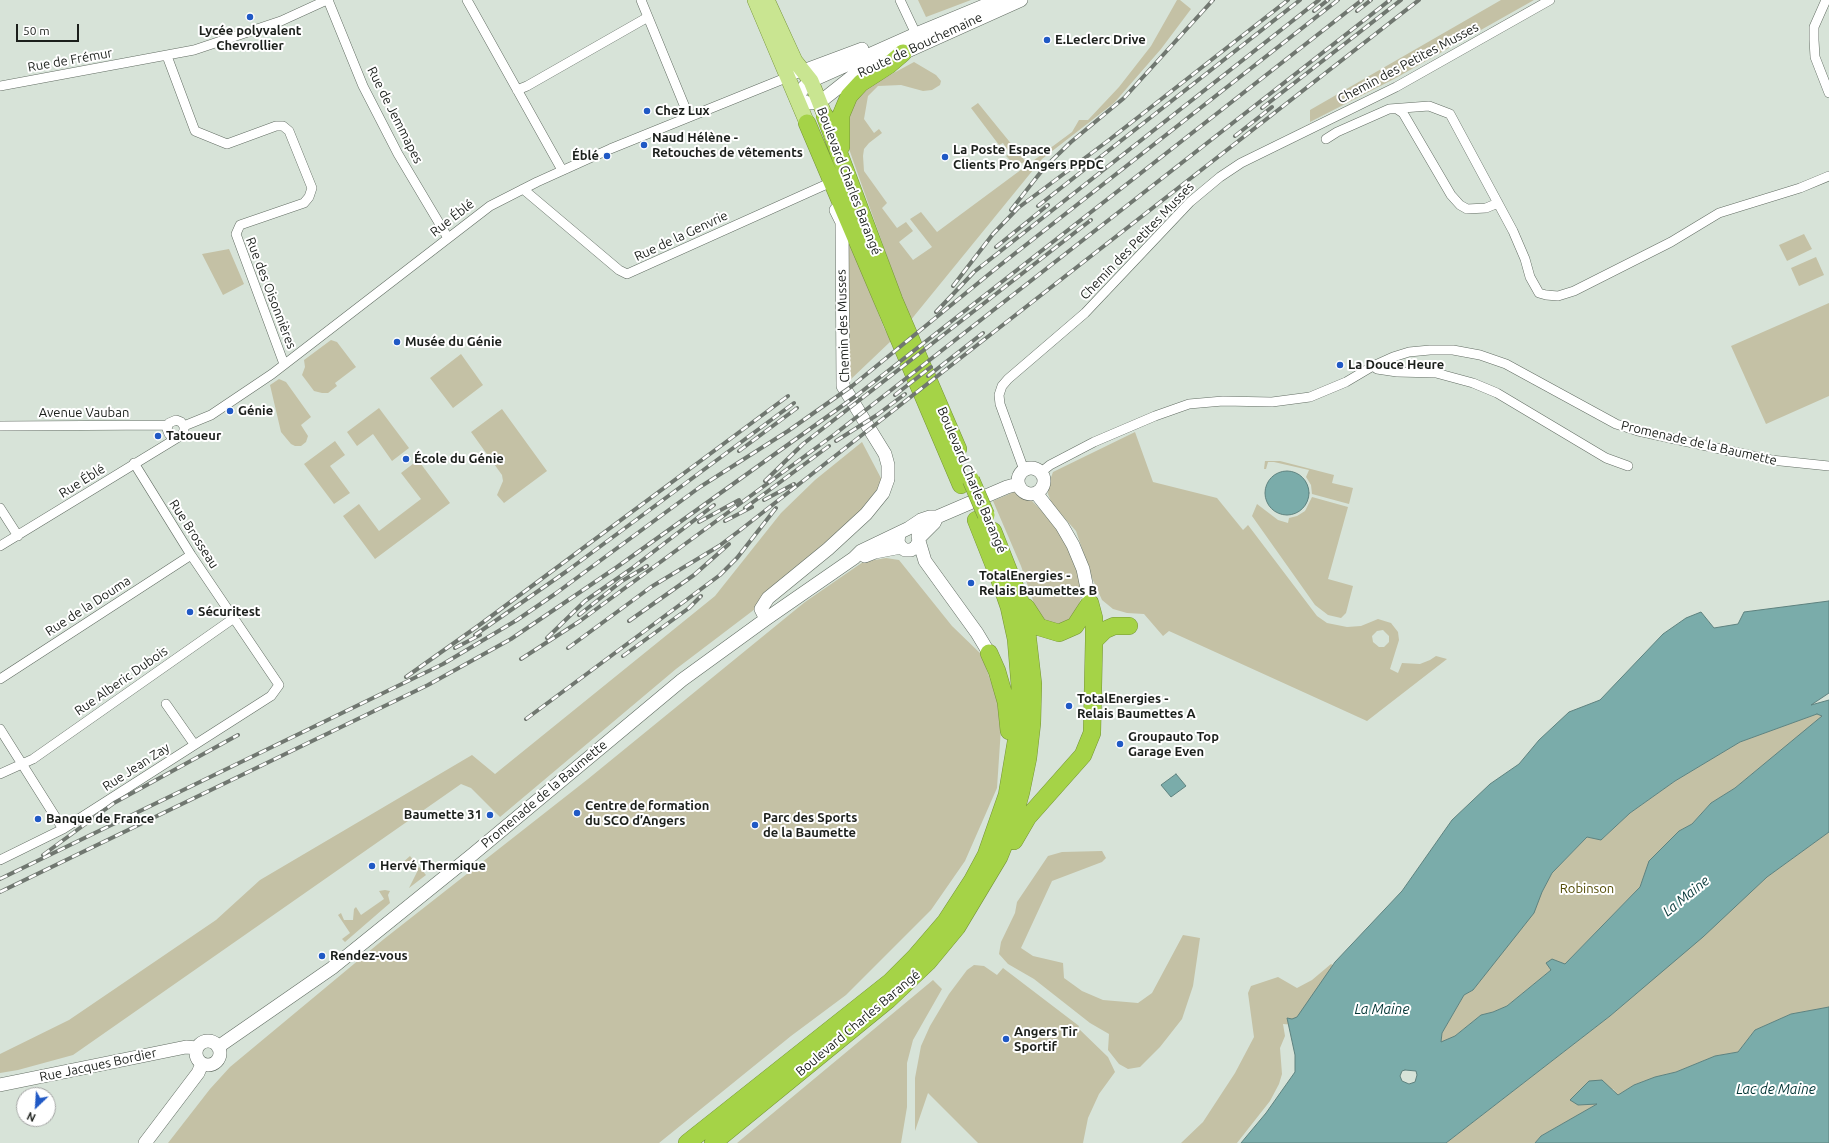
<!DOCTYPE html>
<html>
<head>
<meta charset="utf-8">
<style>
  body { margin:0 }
  #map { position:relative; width:1829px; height:1143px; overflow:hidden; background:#d7e3d8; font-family:Ubuntu,sans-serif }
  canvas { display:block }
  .north { position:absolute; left:16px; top:1087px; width:40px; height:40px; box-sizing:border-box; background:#fff; border:1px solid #a4a5a4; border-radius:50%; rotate:205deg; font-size:11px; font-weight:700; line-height:16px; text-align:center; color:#1b1f1b }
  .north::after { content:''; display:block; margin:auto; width:14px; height:18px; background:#2059c5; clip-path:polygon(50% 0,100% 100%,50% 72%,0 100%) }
  .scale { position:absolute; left:16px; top:24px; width:63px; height:18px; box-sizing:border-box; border:2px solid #1b1f1b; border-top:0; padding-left:5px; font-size:12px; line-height:14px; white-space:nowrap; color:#1b1f1b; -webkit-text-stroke:3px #fff; paint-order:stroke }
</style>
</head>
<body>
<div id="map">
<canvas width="1829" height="1143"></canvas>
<div class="north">N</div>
<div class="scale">50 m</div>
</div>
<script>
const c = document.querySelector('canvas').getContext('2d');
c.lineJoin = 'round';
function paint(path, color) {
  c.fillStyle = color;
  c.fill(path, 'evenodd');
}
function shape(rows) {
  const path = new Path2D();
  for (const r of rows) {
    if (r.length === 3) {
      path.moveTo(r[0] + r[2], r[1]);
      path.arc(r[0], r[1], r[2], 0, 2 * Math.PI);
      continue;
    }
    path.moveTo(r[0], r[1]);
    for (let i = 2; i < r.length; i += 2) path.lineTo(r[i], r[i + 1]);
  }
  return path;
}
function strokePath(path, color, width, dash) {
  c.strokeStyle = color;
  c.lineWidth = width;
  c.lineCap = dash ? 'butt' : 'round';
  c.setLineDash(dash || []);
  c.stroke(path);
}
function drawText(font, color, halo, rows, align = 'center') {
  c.font = font + ' Ubuntu,sans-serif';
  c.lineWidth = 4;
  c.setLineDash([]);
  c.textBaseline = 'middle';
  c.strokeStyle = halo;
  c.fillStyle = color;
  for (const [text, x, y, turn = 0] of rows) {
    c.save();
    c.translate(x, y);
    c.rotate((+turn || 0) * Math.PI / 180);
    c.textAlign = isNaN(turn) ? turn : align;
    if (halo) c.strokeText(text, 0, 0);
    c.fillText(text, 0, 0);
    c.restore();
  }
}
paint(shape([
  [918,0,971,0,926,17],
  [1177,0,1180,0,1191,9,1161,49,1114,103,1042,159,910,321,849,149,847,133,848,120,853,104,866,88,914,62,936,75,941,81,940,85,932,90,923,91,901,85,878,86,868,96,864,119,874,133,879,129,882,133,869,143,864,149,863,156,864,171,887,203,882,208,897,228,906,222,913,231,899,242,913,260,932,247,910,219,921,212,937,232,1072,132,1079,120,1088,120,1119,87,1151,46],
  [1501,0,1534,0,1394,79,1310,122,1310,110],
  [978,103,1026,162,1014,165,1008,158,1006,156,1010,154,1003,143,999,145,971,108],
  [1804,234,1812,249,1787,261,1779,245],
  [849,239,884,328,891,341,849,381,846,240],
  [229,249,244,284,223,295,202,254],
  [1816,257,1824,275,1799,286,1791,268],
  [1829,303,1829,396,1766,424,1731,346],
  [331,340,337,342,356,367,335,383,337,386,328,393,322,393,314,391,302,375,305,367,304,360],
  [461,354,483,385,453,408,430,378],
  [279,379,286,382,311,417,301,425,308,436,306,442,301,446,295,446,291,444,281,432,270,385],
  [379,408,409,448,392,461,373,434,357,446,347,432],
  [502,409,547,471,504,503,497,495,503,481,502,475,471,432],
  [1135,432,1153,482,1217,498,1243,530,1248,525,1317,616,1327,623,1347,627,1361,626,1378,619,1391,623,1398,632,1399,640,1390,669,1398,673,1402,663,1420,664,1430,660,1436,656,1447,659,1367,721,1169,631,1163,636,1144,614,1127,613,1113,609,1102,600,1092,578,1076,531,1052,504,1048,494,1049,483,1053,472],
  [1383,630,1389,636,1389,642,1384,647,1379,647,1373,642,1372,636,1377,631],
  [335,441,345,455,330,466,350,493,334,504,304,464],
  [862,442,883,482,855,517,759,600,755,609,676,669,500,817,471,788,461,784,73,1055,18,1070,0,1073,0,1054,69,1020,216,920,260,880,472,755,495,774,715,596,781,513,815,480],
  [418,460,450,503,375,559,343,516,359,504,379,531,421,499,401,473],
  [1265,461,1280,461,1334,475,1332,483,1353,488,1349,504,1312,494,1311,485,1306,477,1309,470,1274,462,1268,462,1266,469,1264,469],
  [1014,492,1025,496,1032,501,1052,521,1076,560,1083,590,1077,612,1066,625,1051,626,1038,615,1021,566,993,501],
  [1312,497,1348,507,1328,579,1353,586,1346,613,1341,618,1328,615,1315,605,1252,516,1257,504,1278,520,1288,523,1289,518,1297,516,1305,511],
  [886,558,899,560,952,626,981,654,1002,713,997,788,965,861,931,910,846,995,791,1036,659,1143,168,1143,210,1089,230,1067,384,939,588,779,805,602,863,562],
  [1817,714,1823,716,1735,788,1711,803,1692,824,1679,831,1650,861,1640,887,1565,964,1551,970,1507,1006,1493,1012,1481,1015,1455,1036,1441,1043,1442,1033,1464,995,1473,990,1481,979,1542,892,1552,873,1587,837,1601,840,1630,813,1675,781,1740,742],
  [1829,832,1829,1007,1791,1014,1755,1030,1738,1052,1715,1056,1676,1072,1655,1077,1634,1085,1618,1095,1613,1089,1578,1105,1599,1103,1541,1136,1535,1143,1446,1143,1610,1016,1767,877],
  [1102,851,1106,858,1102,862,1052,881,1021,948,1033,956,1063,963,1064,978,1082,991,1103,1000,1138,1003,1152,993,1183,935,1200,938,1193,986,1182,1019,1160,1047,1140,1067,1128,1069,1119,1064,1108,1050,1109,1034,1090,1023,1034,979,1008,964,999,954,1001,942,1015,913,1017,902,1048,856,1062,852],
  [410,856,426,875,409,888,418,870,401,864],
  [385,890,390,891,388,895,390,903,345,942,342,939,350,933,338,915,341,913,344,920,353,920,354,909,356,907,361,915,384,899,379,891],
  [1331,964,1347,973,1296,1025,1283,1024,1285,1036,1280,1048,1282,1074,1279,1084,1270,1101,1237,1143,1181,1143,1203,1122,1235,1073,1254,1037,1248,993,1251,986,1278,977,1297,988,1312,980],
  [974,965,984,966,997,975,1003,968,1079,1026,1078,1028,1108,1057,1115,1072,1099,1094,1088,1118,1083,1143,978,1143,928,1093,915,1131,915,1078,921,1046,930,1026,949,994,967,970],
  [933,980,942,989,913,1040,907,1063,907,1107,901,1143,737,1143]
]), '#c4c1a5');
const water = shape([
  [1287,493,22],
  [1829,601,1829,693,1811,705,1829,700,1829,832,1767,877,1703,937,1610,1016,1446,1143,1241,1143,1266,1113,1295,1072,1295,1055,1287,1018,1292,1019,1297,1017,1335,962,1402,891,1452,820,1490,784,1519,764,1539,740,1569,712,1600,700,1663,634,1686,618,1701,612,1714,628,1738,624,1744,612,1829,601],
  [1817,714,1822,716,1735,788,1711,803,1692,824,1679,831,1649,861,1640,887,1565,964,1552,959,1546,963,1551,970,1507,1006,1493,1012,1481,1015,1455,1036,1441,1042,1442,1033,1464,995,1473,990,1534,913,1542,892,1552,873,1587,837,1601,840,1630,813,1675,781,1740,742,1817,714],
  [1405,1070,1416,1071,1417,1075,1415,1082,1409,1084,1402,1081,1400,1076,1402,1071,1405,1070],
  [1176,774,1186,786,1171,797,1161,785,1176,774],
  [1829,1007,1829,1143,1535,1143,1541,1136,1597,1104,1578,1105,1570,1100,1589,1081,1602,1080,1618,1095,1634,1085,1655,1077,1676,1072,1715,1056,1738,1052,1755,1030,1791,1014,1829,1007]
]);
paint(water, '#7aacaa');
strokePath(water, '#5e827f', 1);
const street = shape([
  [328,0,363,86,398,154,448,238],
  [467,0,562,170],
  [641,0,689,117],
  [900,0,916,34],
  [1826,0,1814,27,1814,40,1815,57,1829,93],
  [167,56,195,131,227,144,276,126,283,126,289,131,312,188,309,197,304,203,240,225,236,234,284,364],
  [0,86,194,50,281,21,327,0],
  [517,90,527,86,648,17],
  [1397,109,1403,113,1451,195,1460,205,1467,209,1486,208,1498,203],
  [1326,139,1337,132,1389,109,1429,106,1450,114,1513,231,1525,259,1530,277,1539,293,1546,295,1558,296,1574,291,1671,242,1719,213,1800,188,1829,176],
  [523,189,619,270,627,274,825,185],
  [1373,366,1377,369,1397,372,1436,373,1473,383,1497,393,1606,458,1628,466],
  [0,426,168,425],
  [184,426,211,415,272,374,490,206,537,182,610,149,803,71],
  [1024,470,1000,404,999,395,1002,386,1008,379,1085,313,1190,202,1220,177,1241,163,1396,87,1550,0],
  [1040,473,1050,465,1094,442,1155,416,1189,404,1223,401,1272,402,1310,397,1346,382,1373,366,1393,357,1409,352,1430,350,1453,350,1480,355,1506,364,1616,424,1638,431,1771,460,1829,466],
  [0,508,18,536],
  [0,546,182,435,184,431,184,426,181,422,176,420,169,423,167,429,169,434,176,437],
  [0,679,191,555],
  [166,704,194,744],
  [0,729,63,829],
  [0,774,33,759,234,618],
  [0,860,63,829,271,696,279,685,191,555,134,463]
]);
const secondary = shape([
  [998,0,916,34,815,79,805,86,796,98,807,103,820,102,854,75,1021,0],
  [803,71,862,49],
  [1031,481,13],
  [1036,493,1062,526,1073,545,1083,569,1090,603],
  [899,533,898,542,901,547,905,550,911,550,916,547,919,541,918,536],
  [919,538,934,523,937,517],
  [919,541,925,561,977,633,989,653],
  [865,556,875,552,901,547],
  [766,619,761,609,768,598,828,549,866,514,883,493,888,479,888,465,885,454,843,386,842,222,836,210],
  [208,1053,12],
  [218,1047,332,968,472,855,682,680,766,619,854,558,861,551,909,528,921,520,930,517,937,517,1007,487,1018,484],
  [0,1085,186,1047,197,1048],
  [145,1143,198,1073,202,1064]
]);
const primary = shape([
  [755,0,807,123],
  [767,0,795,61,811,81,825,116]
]);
const highway = shape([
  [825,116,894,300,958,449],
  [807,123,961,485],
  [841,147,841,115,849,96,861,83,889,65,903,53],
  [1026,607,1039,627,1059,633,1075,626,1090,603],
  [1094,641,1105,630,1114,626,1129,626],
  [989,653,997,671,1006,702,1009,731],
  [1014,841,1028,817,1083,755,1092,733,1094,641,1094,618,1090,603],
  [687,1143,890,982,915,957,946,921,972,881,986,855,1007,795,1019,724,1020,687,1016,639,1009,607,999,578,976,520],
  [713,1143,888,1000,928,962,957,927,999,857,1012,825,1021,792,1028,758,1032,723,1033,684,1027,632,1019,597,993,531]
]);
strokePath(street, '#626d63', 10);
strokePath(secondary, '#626d63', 14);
strokePath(primary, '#759438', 16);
strokePath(highway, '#759438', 18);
strokePath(street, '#fff', 9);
strokePath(secondary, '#fff', 13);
strokePath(primary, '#c9e591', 15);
strokePath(highway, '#a5d347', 17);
const rail = shape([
  [1314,11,1328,0],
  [1357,11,1371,0],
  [1262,108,1401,0],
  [1235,136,1272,107],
  [1038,206,1300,0],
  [1011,210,1044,168,1071,142,1124,98,1213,0],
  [996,247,1048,205],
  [953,286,993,234,1018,208,1109,140,1288,0],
  [936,312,974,272,1319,0],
  [928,376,983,333],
  [895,395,931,367],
  [836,441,877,415,905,394],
  [739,451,797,408],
  [765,481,803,444,1091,220],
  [764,500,794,484],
  [745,508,829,446],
  [725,521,752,507],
  [699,522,739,500],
  [579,615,622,581,647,566],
  [629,621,694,575,729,544],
  [475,635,567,571,794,403],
  [547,638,585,601,631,569,714,505],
  [455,648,480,635],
  [568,648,651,587,719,546,739,531,1419,0],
  [623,656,689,608,701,596],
  [521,659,580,621,835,434,1390,0],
  [406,677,478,626,788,396],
  [526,719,720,575,737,558,776,508],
  [43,855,114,803,238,735],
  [0,879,443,664,517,620,555,594,700,487,788,431,852,386,999,266,1338,0],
  [0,892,428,685,511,639,617,567,856,396,1362,0]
]);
strokePath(rail, '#707770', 4);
strokePath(rail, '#fff', 2.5, [8]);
const highwayBridge = shape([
  [971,480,986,515]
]);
strokePath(highwayBridge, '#759438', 18, []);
strokePath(highwayBridge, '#a5d347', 17);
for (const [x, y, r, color] of [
  [250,17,4,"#2059c5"],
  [1047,40,4,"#2059c5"],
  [647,111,4,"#2059c5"],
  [644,145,4,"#2059c5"],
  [607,156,4,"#2059c5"],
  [945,157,4,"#2059c5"],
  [397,342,4,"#2059c5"],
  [1340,365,4,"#2059c5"],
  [230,411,4,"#2059c5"],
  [158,436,4,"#2059c5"],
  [406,459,4,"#2059c5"],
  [971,583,4,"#2059c5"],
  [190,612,4,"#2059c5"],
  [1069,706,4,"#2059c5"],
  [1120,744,4,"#2059c5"],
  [577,813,4,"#2059c5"],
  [490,815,4,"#2059c5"],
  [38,819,4,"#2059c5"],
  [755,825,4,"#2059c5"],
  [372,866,4,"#2059c5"],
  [322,956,4,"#2059c5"],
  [1006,1039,4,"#2059c5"]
]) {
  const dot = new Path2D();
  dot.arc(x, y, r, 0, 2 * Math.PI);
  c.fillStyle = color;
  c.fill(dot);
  strokePath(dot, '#fff', 1.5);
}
drawText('bold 13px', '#1b1f1b', '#fff', [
  ["Lycée polyvalent",250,31,"center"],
  ["Chevrollier",250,46,"center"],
  ["E.Leclerc Drive",1055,40],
  ["Chez Lux",655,111],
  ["Naud Hélène -",652,138],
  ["Retouches de vêtements",652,153],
  ["La Poste Espace",953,150],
  ["Clients Pro Angers PPDC",953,165],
  ["Éblé",599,156,"right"],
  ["Musée du Génie",405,342],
  ["La Douce Heure",1348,365],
  ["Génie",238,411],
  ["Tatoueur",166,436],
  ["École du Génie",414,459],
  ["TotalEnergies -",979,576],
  ["Relais Baumettes B",979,591],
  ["Sécuritest",198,612],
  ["TotalEnergies -",1077,699],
  ["Relais Baumettes A",1077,714],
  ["Groupauto Top",1128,737],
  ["Garage Even",1128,752],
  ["Centre de formation",585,806],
  ["du SCO d’Angers",585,821],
  ["Baumette 31",482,815,"right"],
  ["Parc des Sports",763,818],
  ["de la Baumette",763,833],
  ["Banque de France",46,819],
  ["Hervé Thermique",380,866],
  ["Rendez-vous",330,956],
  ["Angers Tir",1014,1032],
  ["Sportif",1014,1047]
], 'left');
drawText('13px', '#1b1f1b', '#fff', [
  ["Route de Bouchemaine",920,45,-25],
  ["Rue de Frémur",70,60,-10],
  ["Chemin des Petites Musses",1408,63,-28],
  ["Rue de Jemmapes",395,115,63],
  ["Boulevard Charles Barangé",849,181,69],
  ["Rue Éblé",452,218,-38],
  ["Rue de la Genvrie",681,236,-25],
  ["Chemin des Petites Musses",1137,241,-46],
  ["Rue des Oisonnières",271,293,69],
  ["Chemin des Musses",843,326,-92],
  ["Avenue Vauban",84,413],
  ["Promenade de la Baumette",1699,443,13],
  ["Boulevard Charles Barangé",972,480,67],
  ["Rue Éblé",82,481,-32],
  ["Rue Brosseau",194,534,57],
  ["Rue de la Douma",88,606,-33],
  ["Rue Alberic Dubois",121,681,-35],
  ["Rue Jean Zay",136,767,-33],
  ["Promenade de la Baumette",544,794,-40],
  ["Boulevard Charles Barangé",858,1023,-40],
  ["Rue Jacques Bordier",98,1065,-12]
]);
drawText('13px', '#514a03', '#fff', [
  ["Robinson",1587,889]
]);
drawText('italic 14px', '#023535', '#fff', [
  ["La Maine",1686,896,-39],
  ["La Maine",1382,1009],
  ["Lac de Maine",1776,1089]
]);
</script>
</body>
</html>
